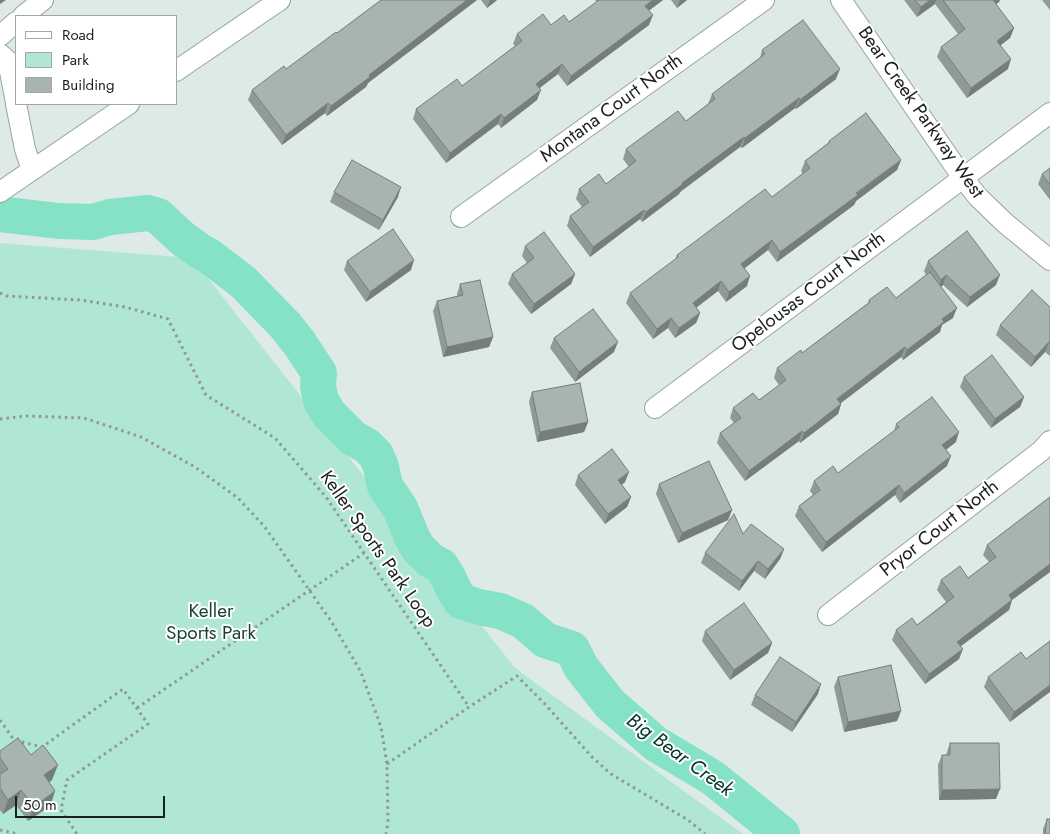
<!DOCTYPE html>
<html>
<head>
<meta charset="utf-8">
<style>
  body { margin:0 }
  #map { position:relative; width:1050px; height:834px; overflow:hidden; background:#deeae6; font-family:Jost,sans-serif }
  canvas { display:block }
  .legend { position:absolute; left:15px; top:15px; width:162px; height:90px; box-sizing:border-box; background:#fff; border:1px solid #a4a6a5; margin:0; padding:6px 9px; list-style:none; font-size:15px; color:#1b201e }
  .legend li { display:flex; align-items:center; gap:10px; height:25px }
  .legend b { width:25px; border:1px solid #a4a6a5 }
  .scale { position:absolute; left:15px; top:796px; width:150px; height:22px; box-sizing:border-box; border:2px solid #1b201e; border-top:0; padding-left:6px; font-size:15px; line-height:18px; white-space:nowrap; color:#1b201e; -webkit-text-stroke:4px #fff; paint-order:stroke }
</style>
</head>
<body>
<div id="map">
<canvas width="1050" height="834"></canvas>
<ul class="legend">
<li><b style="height:6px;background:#fff"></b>Road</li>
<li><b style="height:14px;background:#afe7d4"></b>Park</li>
<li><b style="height:14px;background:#a8b4b0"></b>Building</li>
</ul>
<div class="scale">50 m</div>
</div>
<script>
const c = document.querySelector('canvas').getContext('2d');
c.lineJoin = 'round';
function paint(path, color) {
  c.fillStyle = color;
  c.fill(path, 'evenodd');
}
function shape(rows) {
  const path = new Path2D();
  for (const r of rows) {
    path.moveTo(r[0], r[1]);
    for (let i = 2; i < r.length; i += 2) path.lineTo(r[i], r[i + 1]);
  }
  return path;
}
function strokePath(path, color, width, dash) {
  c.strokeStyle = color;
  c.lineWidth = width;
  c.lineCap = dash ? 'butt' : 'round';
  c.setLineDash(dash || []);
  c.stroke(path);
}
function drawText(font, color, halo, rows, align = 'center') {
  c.font = font + ' Jost,sans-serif';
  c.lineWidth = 4;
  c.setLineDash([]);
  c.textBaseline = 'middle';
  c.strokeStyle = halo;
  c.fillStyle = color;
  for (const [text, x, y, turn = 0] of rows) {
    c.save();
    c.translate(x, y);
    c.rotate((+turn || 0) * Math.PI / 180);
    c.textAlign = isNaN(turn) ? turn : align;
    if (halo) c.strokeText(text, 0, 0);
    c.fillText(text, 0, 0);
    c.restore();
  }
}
paint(shape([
  [0,243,192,258,515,668,743,834,0,834]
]), '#afe7d4');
strokePath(shape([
  [0,214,59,221,93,222,110,217,148,213,158,216,183,239,200,251,209,256,243,282,285,325,300,344,319,373,318,386,321,401,329,414,353,438,367,446,376,455,381,467,385,486,400,508,412,537,418,548,430,560,441,566,448,577,454,590,461,601,479,607,500,611,523,621,545,640,572,649,581,667,610,704,656,744,713,778,782,834]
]), '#86e2c7', 36);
const minor = shape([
  [841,0,963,178,978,197,1005,223,1050,260],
  [23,16,43,0],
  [0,36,16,22],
  [0,54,8,61,16,103],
  [176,71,280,0],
  [16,104,25,149,32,170],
  [0,192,129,104],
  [461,217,764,0],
  [655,408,1050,113],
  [828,615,1041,451,1050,441]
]);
strokePath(minor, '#98a39f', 22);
strokePath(shape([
  [0,293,7,296,80,300,125,307,168,319,206,395,275,438,326,497,469,707],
  [0,419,27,416,84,418,141,437,195,467,238,498,264,526,300,577,331,621,361,672,381,727,387,764,388,822,386,834],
  [137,708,364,553],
  [0,720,14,740,42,747,123,689,148,724,67,780,61,810,77,834],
  [387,764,469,707,517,676,544,703,592,757,611,774,688,820,705,834],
  [0,830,18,834]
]), '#8f9895', 3, [2.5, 4]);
strokePath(minor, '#fff', 20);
paint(shape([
  [381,0,477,0,368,83,366,87,327,116,325,113,282,145,248,100,252,90,286,69,337,33],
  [481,0,497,0,487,8],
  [595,0,663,0,649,10,649,25,567,86,558,74,539,88,537,100,501,128,498,124,446,163,413,119,416,109,462,86,515,46,513,44,517,34,551,25,569,22,597,2],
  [671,0,687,0,677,8],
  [904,0,1000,0,999,2,996,4,1014,28,1010,38,1001,45,1008,69,967,98,937,57,941,47,958,34,935,4,917,17],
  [1042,0,1050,0,1050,10],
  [762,50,836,79,796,109,795,108,742,148,740,147,680,192,679,194,642,222,640,219,590,257,567,226,570,216,582,207,576,199,579,189,606,184,629,167,623,159,626,149,686,121,708,104,712,94,760,58],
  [829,141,901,160,897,170,856,201,854,205,777,262,768,250,745,268,747,286,726,302,718,291,696,308,700,313,696,323,675,338,668,328,653,339,626,303,630,293,675,260,677,255,772,197,803,174,801,171,805,161,828,143],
  [1050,168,1050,200,1038,184,1042,174],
  [334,192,398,197,379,230,330,202],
  [525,246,575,274,571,284,531,314,508,284,512,274,527,263,522,256],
  [347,261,411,270,366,302,344,270],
  [928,261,996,285,967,307,943,285,941,287,953,318,942,325,940,332,903,360,901,357,841,403,841,404,838,414,800,443,799,441,745,481,717,443,720,433,734,423,730,418,733,408,759,400,779,385,774,378,777,368,802,353,868,303,869,300,896,298,926,275,924,271],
  [460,284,493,337,489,347,443,357,433,311,437,301,457,296,457,294],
  [1050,307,1050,356,1045,352,1031,367,996,335,1000,325],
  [554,338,614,352,575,382,550,348],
  [964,377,1024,397,1020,407,991,428,960,387],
  [532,392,588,422,584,432,537,442,529,402],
  [896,424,956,442,946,450,947,466,900,503,895,495,822,552,795,516,799,506,813,495,810,491,814,481,838,473,894,431],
  [578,475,625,482,622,485,631,497,627,507,605,524,575,485],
  [659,484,732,510,728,520,678,543,656,494],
  [1050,497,1050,572,1012,600,1009,610,961,646,959,659,925,684,892,640,896,630,917,625,946,602,937,590,941,580,968,578,989,562,983,555,987,545],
  [743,534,784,549,780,559,765,579,754,571,739,591,701,563,705,553],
  [705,631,772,643,768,653,730,680,702,641],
  [1050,641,1010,722,984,687,988,677,1026,659],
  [838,677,901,711,897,721,844,732,834,687],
  [818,694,792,732,751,705,755,695],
  [950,743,996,799,939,800,938,765,942,755,946,755],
  [0,751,31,755,52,780,49,782,55,791,50,806,28,821,16,805,3,814,0,810],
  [1047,819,1050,834,1043,834,1043,829]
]), '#909b97');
paint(shape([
  [0,0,6,0,0,4],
  [467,0,477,0,368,83,366,87,327,116,331,106,369,75],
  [490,0,497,0,487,8],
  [653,0,663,0,642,16,645,6],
  [680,0,687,0,677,8],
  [930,0,936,0,935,4,917,17,921,7],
  [993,0,1000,0,999,2,989,9],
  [653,15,649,25,567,86,571,76],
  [1014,28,1010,38,994,50,997,41],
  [1011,59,1008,69,967,98,971,88],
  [562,64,558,74,532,94,536,84],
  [840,69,836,79,796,109,800,100],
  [541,90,537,100,501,128,504,118],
  [799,98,795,108,742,148,745,138],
  [328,103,325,113,282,145,286,135],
  [501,114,498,124,446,163,450,153],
  [744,137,740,147,680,192,679,194,642,222,646,212,682,183],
  [901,160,897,170,856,201,854,205,777,262,780,252],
  [401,187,398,197,379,230,383,220],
  [644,210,640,219,590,257,593,247],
  [772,240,768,250,737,274,741,264],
  [414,260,411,270,366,302,370,292],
  [575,274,571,284,531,314,534,304],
  [946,275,943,285,938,290,941,280],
  [1000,275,996,285,967,307,970,297],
  [750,276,747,286,726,302,729,292],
  [721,281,718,291,689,313,693,303],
  [957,308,953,318,942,325,940,332,903,360,907,350,942,319],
  [700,313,696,323,675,338,679,328],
  [671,318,668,328,653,339,657,329],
  [493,337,489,347,443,357,447,347],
  [618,342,614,352,575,382,579,372],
  [1049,342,1045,352,1031,367,1035,357],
  [905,347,901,357,833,409,837,399],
  [1024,397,1020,407,991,428,995,419],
  [841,404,838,414,800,443,804,433],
  [588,422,584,432,537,442,540,432],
  [802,431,799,441,745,481,749,471],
  [959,432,956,442,939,455,942,445],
  [951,456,947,466,900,503,904,493],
  [629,472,625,482,614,490,618,480],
  [899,485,895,495,822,552,826,542],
  [631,497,627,507,605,524,608,514],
  [732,510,728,520,678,543,682,533],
  [784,549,780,559,765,579,768,569],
  [758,561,754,571,739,591,742,581],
  [1050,564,1050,572,1005,605,1009,595],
  [1012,600,1009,610,953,652,957,642],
  [772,643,768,653,730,680,734,670],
  [963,649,959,659,925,684,929,674],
  [821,684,818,694,792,732,796,722],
  [1050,685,1050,692,1010,722,1014,712],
  [901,711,897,721,844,732,848,722],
  [58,765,52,780,39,790,44,775],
  [1000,789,996,799,939,800,942,790],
  [21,790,16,805,3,814,8,800],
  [55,791,50,806,28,821,34,807]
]), '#767e7b');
const building = shape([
  [381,0,467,0,369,75,370,77,331,106,328,103,286,135,252,90,284,66,286,69,336,32,337,33,381,0],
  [599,0,653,0,645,6,653,15,571,76,562,64,536,84,541,90,504,118,501,114,450,153,416,109,457,79,462,86,522,41,517,34,543,14,551,25,564,15,569,22,599,0],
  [915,0,930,0,921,7,915,0],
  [943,0,993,0,1014,28,997,41,1011,59,971,88,941,47,965,29,943,0],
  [803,20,840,69,800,100,799,98,745,138,744,137,682,183,683,184,646,212,644,210,593,247,570,216,589,202,579,189,599,174,606,184,636,161,626,149,678,111,686,121,715,99,712,94,765,54,762,50,803,20],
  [866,113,901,160,856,193,858,195,780,252,772,240,741,264,750,276,729,292,721,281,693,303,700,313,679,328,671,318,657,329,630,293,678,257,677,255,765,189,772,197,810,168,805,161,830,142,829,141,866,113],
  [352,160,401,187,383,220,334,192,352,160],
  [1050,168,1050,185,1042,174,1050,168],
  [393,229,414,260,370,292,347,261,393,229],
  [967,231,1000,275,970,297,946,275,941,280,928,261,967,231],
  [544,232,575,274,534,304,512,274,534,258,525,246,544,232],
  [930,272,957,308,942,319,944,322,907,350,905,347,837,399,841,404,804,433,802,431,749,471,720,433,741,418,733,408,753,393,759,400,786,380,777,368,801,350,802,353,870,302,869,300,887,287,896,298,930,272],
  [480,280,493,337,447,347,437,301,463,295,460,284,480,280],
  [1032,290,1050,307,1050,343,1049,342,1035,357,1000,325,1032,290],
  [593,309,618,342,579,372,554,338,593,309],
  [992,355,1024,397,995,419,964,377,992,355],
  [580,383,588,422,540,432,532,392,580,383],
  [932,397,959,432,942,445,951,456,904,493,899,485,826,542,799,506,820,490,814,481,833,466,838,473,899,427,896,424,932,397],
  [612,449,629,472,618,480,631,497,608,514,578,475,612,449],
  [709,461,732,510,682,533,659,484,709,461],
  [1050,497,1050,564,1009,595,1012,600,957,642,963,649,929,674,896,630,912,618,917,625,954,597,941,580,960,566,968,578,996,557,987,545,1050,497],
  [734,514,743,534,751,524,784,549,768,569,758,561,742,581,705,553,734,514],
  [744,603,772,643,734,670,705,631,744,603],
  [1050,641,1050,685,1014,712,988,677,1021,652,1026,659,1050,641],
  [780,657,821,684,796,722,755,695,780,657],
  [891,665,901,711,848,722,838,677,891,665],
  [18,738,31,755,43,745,58,765,44,775,55,791,34,807,21,790,8,800,0,788,0,774,8,769,0,758,0,751,18,738],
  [950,743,999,743,1000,789,942,790,942,755,950,755,950,743],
  [1047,819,1050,819,1050,834,1045,834,1047,819]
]);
paint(building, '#a8b4b0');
strokePath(building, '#767e7b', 1);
drawText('19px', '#1b201e', '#fff', [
  ["Montana Court North",612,109,-36],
  ["Bear Creek Parkway West",920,113,55],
  ["Opelousas Court North",809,293,-37],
  ["Pryor Court North",940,529,-38],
  ["Keller Sports Park Loop",377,550,55]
]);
drawText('19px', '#184237', '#fff', [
  ["Keller",211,612],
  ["Sports Park",211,634]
]);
drawText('italic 20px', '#063328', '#fff', [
  ["Big Bear Creek",679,756,36]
]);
</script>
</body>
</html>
